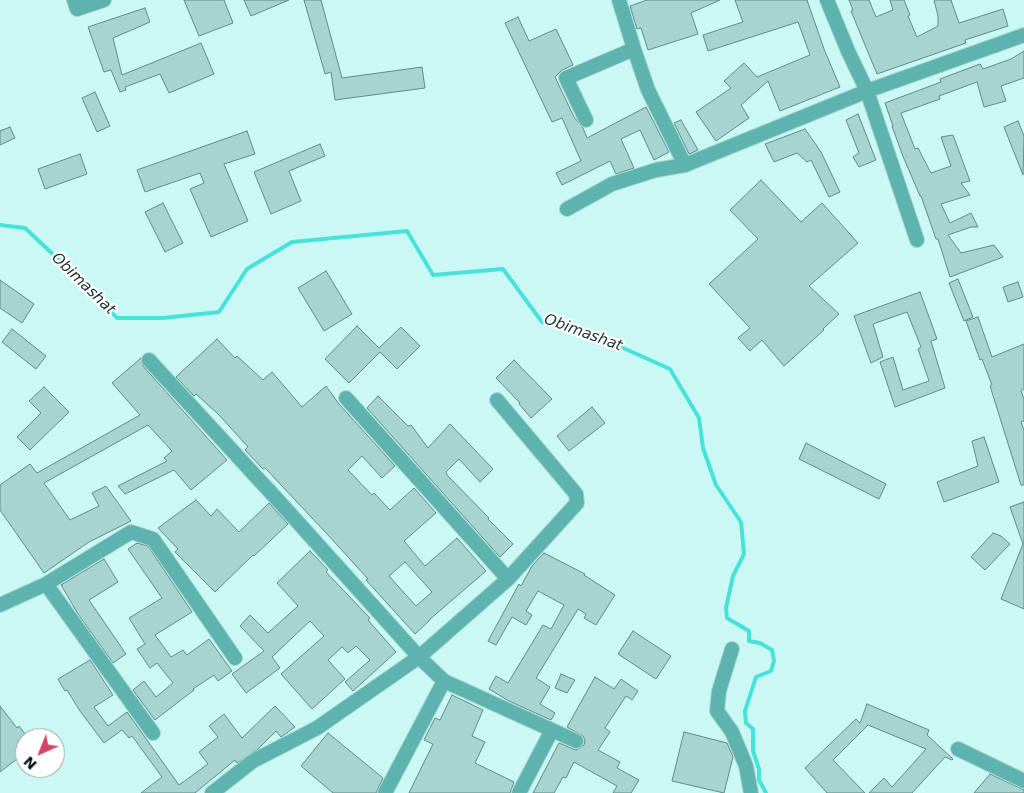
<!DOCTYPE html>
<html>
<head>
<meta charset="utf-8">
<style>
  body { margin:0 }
  #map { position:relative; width:1024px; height:793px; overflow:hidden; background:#caf9f5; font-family:"DejaVu Sans",sans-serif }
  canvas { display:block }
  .north { position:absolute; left:15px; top:728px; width:50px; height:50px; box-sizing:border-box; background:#fff; border:1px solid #9ba2a1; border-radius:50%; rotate:224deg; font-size:14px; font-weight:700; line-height:20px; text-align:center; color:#041614 }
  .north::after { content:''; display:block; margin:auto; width:18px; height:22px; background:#d24366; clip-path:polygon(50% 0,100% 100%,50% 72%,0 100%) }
</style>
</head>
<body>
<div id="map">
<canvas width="1024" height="793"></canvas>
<div class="north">N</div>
</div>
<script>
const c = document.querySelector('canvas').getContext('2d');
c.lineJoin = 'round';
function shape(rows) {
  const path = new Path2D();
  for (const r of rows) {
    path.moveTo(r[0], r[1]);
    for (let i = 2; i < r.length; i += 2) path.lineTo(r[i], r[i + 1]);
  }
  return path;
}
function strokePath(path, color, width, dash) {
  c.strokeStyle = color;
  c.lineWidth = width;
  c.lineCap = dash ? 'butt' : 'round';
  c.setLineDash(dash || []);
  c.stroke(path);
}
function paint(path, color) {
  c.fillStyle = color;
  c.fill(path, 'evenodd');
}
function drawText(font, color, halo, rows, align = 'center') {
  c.font = font + ' "DejaVu Sans",sans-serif';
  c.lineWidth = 4.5;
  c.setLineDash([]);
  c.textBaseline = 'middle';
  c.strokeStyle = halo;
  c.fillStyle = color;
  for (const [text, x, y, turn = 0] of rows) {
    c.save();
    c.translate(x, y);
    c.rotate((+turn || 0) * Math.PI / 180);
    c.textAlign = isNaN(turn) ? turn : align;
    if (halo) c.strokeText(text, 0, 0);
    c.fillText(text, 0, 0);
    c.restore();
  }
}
strokePath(shape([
  [0,225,25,228,92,291,117,318,163,318,219,312,247,269,292,242,407,231,433,275,503,269,542,322,603,339,670,369,699,418,703,448,716,485,741,522,744,554,733,576,726,608,727,618,749,631,749,641,760,643,772,650,774,661,771,671,756,677,745,711,746,723,753,729,753,751,759,769,759,780,766,793]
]), '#48e2da', 4);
const building = shape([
  [184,0,224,0,233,23,199,36,184,0],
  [244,0,289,0,251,16,244,0],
  [304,0,321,0,342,78,422,67,425,88,335,100,331,72,325,74,304,0],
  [647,0,720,0,691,13,698,34,648,50,641,28,637,29,630,6,647,0],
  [735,0,807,0,824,49,840,87,780,111,768,81,741,105,749,118,716,141,696,112,731,88,724,81,744,63,757,77,810,55,798,22,708,51,703,35,743,22,735,0],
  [849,0,869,0,876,17,893,10,890,0,904,0,910,15,908,16,917,37,938,26,938,16,934,0,951,0,959,23,1003,9,1008,26,965,40,966,43,877,74,851,11,853,10,849,0],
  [145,8,150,22,113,38,122,75,201,43,214,74,169,93,160,74,125,87,126,90,120,92,111,70,104,72,88,27,145,8],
  [518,17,529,41,556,29,573,65,562,70,555,77,574,117,583,128,587,138,646,107,669,152,654,160,640,130,621,139,634,168,616,174,610,161,562,185,556,173,581,161,562,118,552,122,505,23,518,17],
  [1024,51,1024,78,1001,86,1006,101,984,107,977,82,939,96,940,99,901,113,915,149,918,148,931,173,951,166,941,137,953,135,970,181,961,183,970,195,941,204,950,223,971,213,978,227,971,227,948,235,961,253,994,245,1003,257,950,277,938,239,936,239,921,196,920,196,902,154,892,126,893,126,885,103,941,82,940,79,980,64,983,69,1011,59,1024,51],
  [95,92,110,126,97,132,82,98,95,92],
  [858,114,876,160,859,167,853,157,859,153,846,120,858,114],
  [681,120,698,150,689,154,674,123,681,120],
  [1018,121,1024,136,1023,175,1004,127,1018,121],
  [10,127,15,138,0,145,0,131,10,127],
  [805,129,821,152,840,192,829,197,811,160,807,162,797,153,774,162,765,144,805,129],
  [247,131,255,154,224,164,248,221,211,237,190,189,204,183,200,173,145,192,137,170,247,131],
  [320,144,325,156,289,171,301,201,271,214,254,172,320,144],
  [80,154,87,174,45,189,38,169,80,154],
  [761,180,801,222,822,203,858,243,809,286,839,314,823,329,824,330,784,366,762,340,750,351,738,338,750,328,709,284,758,239,730,210,761,180],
  [163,203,183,243,165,252,145,212,163,203],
  [326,271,352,314,324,331,298,288,326,271],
  [958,279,973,317,964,321,949,283,958,279],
  [0,280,34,304,22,323,0,308,0,280],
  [1018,282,1023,297,1008,302,1003,287,1018,282],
  [920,292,937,339,931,341,945,388,895,407,880,362,893,357,903,390,929,381,918,349,921,347,907,312,873,324,883,357,871,363,854,316,920,292],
  [978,317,992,357,1024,344,1024,389,1021,391,1024,399,1024,421,1021,422,1024,430,1024,485,1021,485,990,386,992,385,982,359,980,360,966,321,978,317],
  [357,326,379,348,401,327,420,346,397,369,380,352,349,383,325,359,357,326],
  [12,329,46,356,36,369,2,342,12,329],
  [217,339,235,358,237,356,263,380,272,372,302,407,326,386,339,404,395,466,382,478,362,456,348,470,372,495,374,493,390,510,414,488,436,513,404,541,425,566,457,538,486,571,429,620,429,621,415,634,366,580,368,579,328,535,265,468,263,469,245,450,248,447,219,415,196,394,194,396,176,377,217,339],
  [405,562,432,592,416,606,389,576,405,562],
  [141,358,143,366,227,460,191,490,174,470,125,494,118,486,167,461,164,458,172,451,148,425,44,483,70,520,99,506,92,493,106,486,131,521,89,542,44,573,0,510,0,485,30,464,37,473,140,415,112,383,141,358],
  [514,360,552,399,531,418,519,404,520,403,496,378,514,360],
  [44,387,69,412,30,450,17,437,41,413,29,401,44,387],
  [378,396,408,426,411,425,428,448,450,424,493,469,480,482,459,459,446,472,447,475,489,518,488,519,513,544,500,557,367,408,378,396],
  [592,407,605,423,569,451,557,436,592,407],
  [984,437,999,482,944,502,937,482,978,466,972,441,984,437],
  [806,443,886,484,879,499,799,459,806,443],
  [196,500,211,516,217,509,239,532,269,503,288,524,254,556,253,555,215,592,175,552,178,549,158,528,196,500],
  [1024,502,1024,609,1001,599,1023,544,1010,507,1024,502],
  [993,533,1001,536,1010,544,985,570,971,557,993,533],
  [137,543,148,546,192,612,155,635,171,657,183,650,187,655,209,639,232,671,218,681,214,675,193,689,194,690,155,720,133,690,144,681,156,697,173,683,157,663,150,668,137,649,145,644,129,618,162,598,128,549,137,543],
  [310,551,328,570,326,572,370,618,368,620,396,652,353,691,345,682,370,660,356,646,348,653,342,647,328,660,345,679,312,709,281,674,324,636,310,621,272,657,280,668,246,693,232,674,264,651,240,626,250,615,268,633,298,606,277,583,310,551],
  [544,553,585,574,584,575,615,595,596,625,584,618,586,614,578,609,536,678,550,687,540,704,555,713,551,720,509,701,489,689,496,676,508,683,543,625,551,629,564,605,538,591,526,611,532,615,526,625,512,617,496,645,488,641,519,584,521,586,532,566,544,553],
  [104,559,118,582,89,600,126,654,113,663,78,614,61,585,104,559],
  [633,631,671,656,656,679,618,654,633,631],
  [90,660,113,695,94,707,108,726,127,712,179,785,208,764,199,752,218,737,209,726,224,714,242,738,275,706,295,727,281,737,276,731,258,749,237,763,235,760,195,793,141,793,162,777,132,736,129,738,122,730,104,743,80,711,67,690,65,691,58,679,90,660],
  [561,674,575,680,567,693,555,688,561,674],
  [595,677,614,689,621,679,638,691,632,700,626,696,605,728,610,732,598,750,620,762,617,768,639,780,631,793,613,793,617,786,574,762,566,778,563,777,554,793,533,793,559,743,576,750,584,745,585,740,583,736,567,727,595,677],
  [452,695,483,710,472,736,485,742,475,763,514,782,510,793,409,793,433,744,424,740,435,718,440,720,452,695],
  [867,704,929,730,927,735,953,759,952,760,945,757,912,793,869,793,884,778,892,787,926,749,868,725,833,760,865,793,827,793,805,768,856,719,860,723,867,704],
  [0,706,17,728,19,726,25,734,25,770,17,759,0,772,0,706],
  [684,732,727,743,733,757,724,793,672,781,684,732],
  [328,733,383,778,376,793,333,793,301,766,328,733],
  [990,774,1024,790,1024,793,974,793,990,774]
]);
paint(building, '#a6d5d1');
strokePath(building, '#5f8b88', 1);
const minor = shape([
  [74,0,77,9,104,0],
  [619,0,634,49,648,90,685,165,867,91,1024,35],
  [827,0,848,51,867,91,917,240],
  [586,120,566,78,634,49],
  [567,209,612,184,656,170,685,165],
  [149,360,285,508,419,657,444,681,552,730,519,793],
  [346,398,508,579],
  [46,584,153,733],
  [0,605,46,584,131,532,153,539,235,658],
  [732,649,719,691,717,711,732,732,746,766,751,793],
  [552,730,576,741],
  [958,749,1024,781],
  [212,793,253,761,317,728,419,657,508,579,577,503,576,494,497,400],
  [385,793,444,681]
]);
strokePath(minor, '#aad5d1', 16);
strokePath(minor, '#5db3ae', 14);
drawText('italic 15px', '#1a3332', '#fff', [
  ["Obimashat",83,284,44],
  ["Obimashat",583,333,20]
]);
</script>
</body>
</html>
